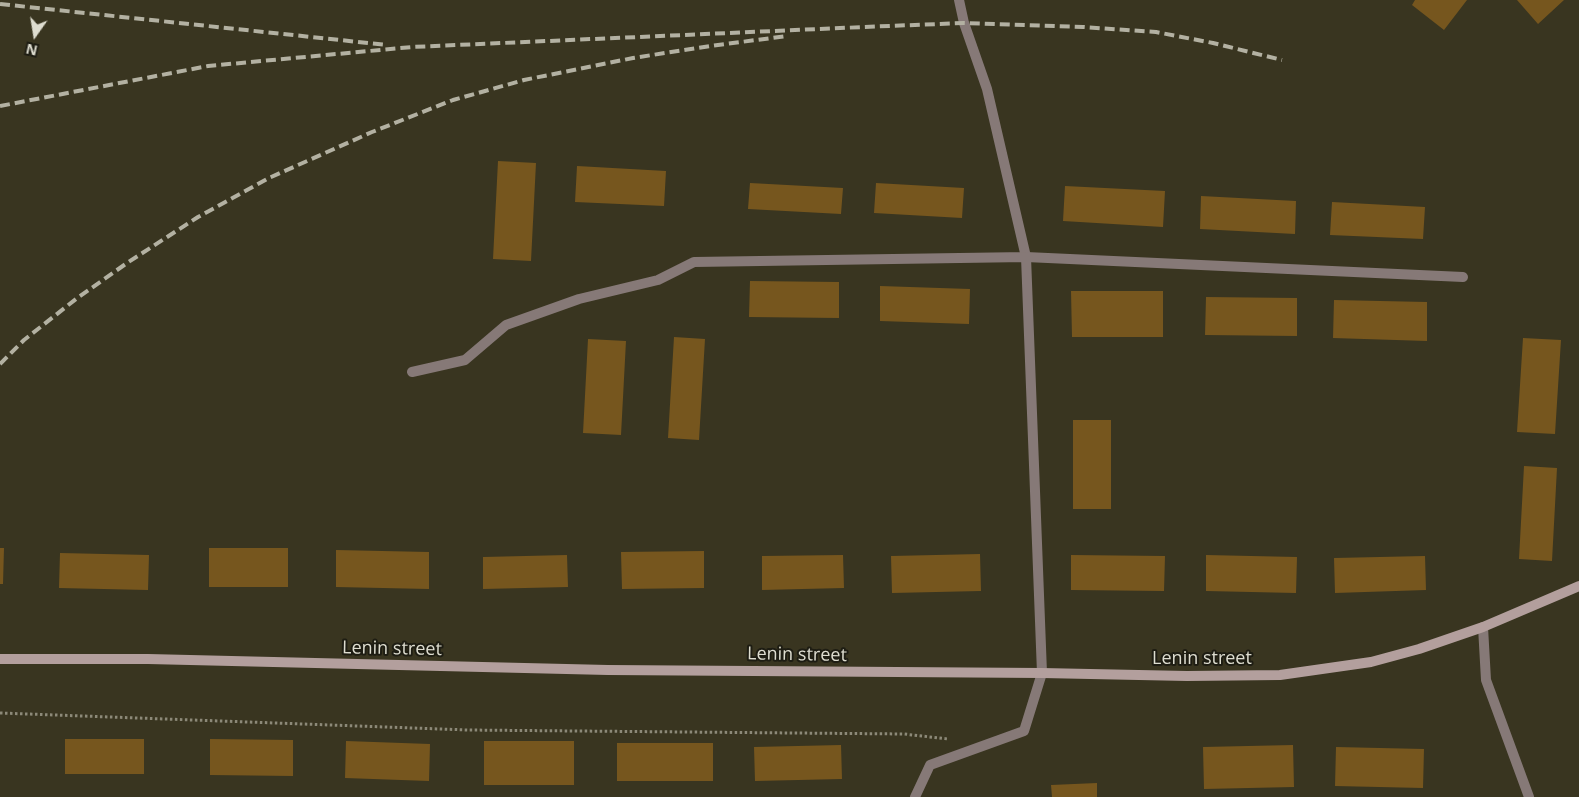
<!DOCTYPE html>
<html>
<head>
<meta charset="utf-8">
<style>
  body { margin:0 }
  #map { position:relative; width:1579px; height:797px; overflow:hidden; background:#393520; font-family:"Open Sans",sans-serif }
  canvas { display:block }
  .north { position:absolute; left:10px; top:10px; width:50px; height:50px; -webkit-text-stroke:4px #1e1d13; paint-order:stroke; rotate:193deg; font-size:14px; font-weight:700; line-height:20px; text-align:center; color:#deddd0 }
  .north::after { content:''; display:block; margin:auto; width:18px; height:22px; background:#deddd0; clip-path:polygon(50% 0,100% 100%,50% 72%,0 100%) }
</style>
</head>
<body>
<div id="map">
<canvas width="1579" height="797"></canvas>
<div class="north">N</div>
</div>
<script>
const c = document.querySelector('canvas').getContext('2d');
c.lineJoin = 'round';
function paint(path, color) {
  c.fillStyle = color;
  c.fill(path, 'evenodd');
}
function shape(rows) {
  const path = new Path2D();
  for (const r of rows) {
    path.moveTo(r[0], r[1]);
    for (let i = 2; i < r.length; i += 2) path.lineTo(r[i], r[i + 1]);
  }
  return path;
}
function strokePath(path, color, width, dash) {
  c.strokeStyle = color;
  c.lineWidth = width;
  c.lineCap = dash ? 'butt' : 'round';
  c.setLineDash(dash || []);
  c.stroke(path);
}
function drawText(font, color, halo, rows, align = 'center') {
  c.font = font + ' "Open Sans",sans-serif';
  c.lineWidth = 4;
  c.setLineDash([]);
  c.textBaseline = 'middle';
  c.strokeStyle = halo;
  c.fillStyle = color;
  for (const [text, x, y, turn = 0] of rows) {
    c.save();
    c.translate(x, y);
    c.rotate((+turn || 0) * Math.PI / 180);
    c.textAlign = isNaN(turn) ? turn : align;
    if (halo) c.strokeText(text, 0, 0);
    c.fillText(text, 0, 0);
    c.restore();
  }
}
paint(shape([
  [1415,0,1467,0,1444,30,1412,5],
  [1517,0,1564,0,1538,24],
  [498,161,536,163,531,261,493,259],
  [577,166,666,171,664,206,575,202],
  [750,183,843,188,841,214,748,209],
  [876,183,964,188,962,218,874,213],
  [1065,186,1165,191,1163,227,1063,221],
  [1201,196,1296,201,1295,234,1200,229],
  [1332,202,1425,207,1423,239,1330,235],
  [750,281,839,282,839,318,749,317],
  [880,286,970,289,969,324,880,321],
  [1071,291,1163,291,1163,337,1072,337],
  [1206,297,1297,298,1297,336,1205,335],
  [1334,300,1427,302,1427,341,1333,338],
  [674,337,705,339,699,440,668,438],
  [1523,338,1561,340,1555,434,1517,432],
  [588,339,626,341,621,435,583,433],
  [1073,420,1111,420,1111,509,1073,509],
  [1524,466,1557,468,1552,561,1519,559],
  [0,548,4,548,3,584,0,584],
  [209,548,288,548,288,587,209,587],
  [336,550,429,552,429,589,336,587],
  [704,551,704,588,622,589,621,552],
  [60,553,149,555,148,590,59,588],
  [980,554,981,591,892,593,891,556],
  [567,555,568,587,483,589,483,557],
  [843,555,844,588,762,590,762,556],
  [1071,555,1165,556,1164,591,1071,590],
  [1206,555,1297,557,1296,593,1206,591],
  [1425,556,1426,590,1335,593,1334,558],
  [65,739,144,739,144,774,65,774],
  [210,739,293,740,293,776,210,775],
  [346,741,430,744,429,781,345,778],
  [484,741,574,741,574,785,484,785],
  [617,743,713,743,713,781,617,781],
  [841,745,842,779,755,781,754,747],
  [1293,745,1294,787,1204,789,1203,747],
  [1336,747,1424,749,1423,788,1335,786],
  [1097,783,1097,797,1052,797,1051,785]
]), '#76561e');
strokePath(shape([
  [0,713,468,730,904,734,948,739]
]), '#8c8978', 3, [2.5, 2.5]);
strokePath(shape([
  [959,0,964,23,987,89,1026,257],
  [1483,627,1486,680,1529,797]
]), '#867977', 10);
strokePath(shape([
  [412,372,465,360,506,325,579,299,658,280,694,262,1026,257,1463,277],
  [915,797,930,765,1024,731,1042,673,1026,257]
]), '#867977', 10);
strokePath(shape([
  [0,659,148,659,608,670,1042,673,1187,676,1280,675,1371,662,1419,649,1483,627,1579,586]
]), '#b39f9d', 10);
strokePath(shape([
  [0,4,387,45],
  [0,106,208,66,412,47,864,27,964,23,1083,27,1156,32,1213,43,1282,60],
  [0,364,24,340,76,299,127,263,198,217,269,178,372,132,453,100,524,80,633,58,710,46,787,36]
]), '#b3b1a2', 4, [10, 5]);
drawText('18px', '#deddd0', '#1e1d13', [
  ["Lenin street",392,649,1],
  ["Lenin street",797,655,1],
  ["Lenin street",1202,659]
]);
</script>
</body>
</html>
